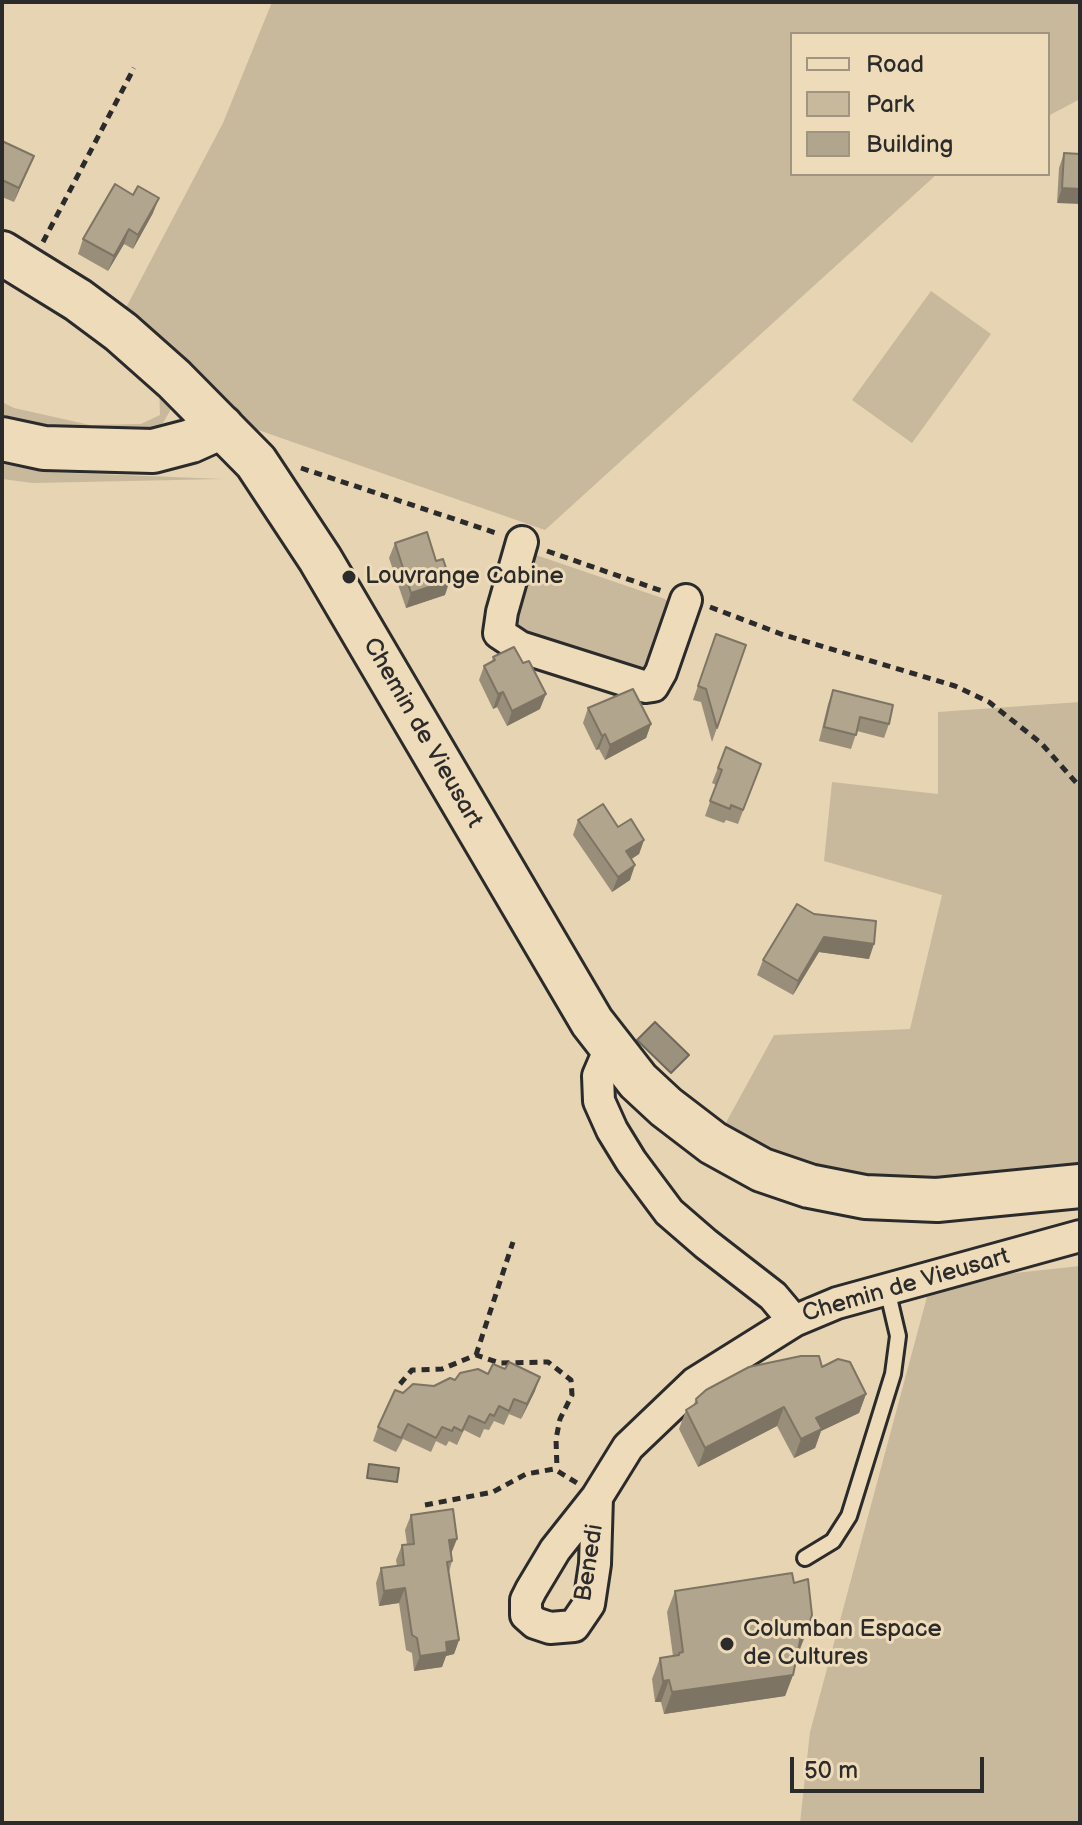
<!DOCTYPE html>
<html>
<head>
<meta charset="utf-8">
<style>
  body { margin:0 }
  #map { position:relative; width:1082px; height:1825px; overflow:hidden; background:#e6d4b3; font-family:"Balsamiq Sans",sans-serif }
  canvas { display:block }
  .frame { position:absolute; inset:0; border:4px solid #2b2b2b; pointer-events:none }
  .legend { position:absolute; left:790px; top:32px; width:260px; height:144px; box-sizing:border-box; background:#eedbb9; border:2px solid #a09580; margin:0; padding:10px 14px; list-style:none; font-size:24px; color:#2b2b2b }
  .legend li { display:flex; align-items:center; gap:16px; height:40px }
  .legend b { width:40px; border:2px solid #a09580 }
  .scale { position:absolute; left:790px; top:1757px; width:194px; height:36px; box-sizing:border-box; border:4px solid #2b2b2b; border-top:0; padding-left:10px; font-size:24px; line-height:28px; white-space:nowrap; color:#2b2b2b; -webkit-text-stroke:6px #eedbb9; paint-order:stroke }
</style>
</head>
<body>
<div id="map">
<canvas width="1082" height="1825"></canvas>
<div class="frame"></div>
<ul class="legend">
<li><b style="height:10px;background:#eedbb9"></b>Road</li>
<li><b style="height:22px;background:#c8b89c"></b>Park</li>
<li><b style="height:22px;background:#b2a58e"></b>Building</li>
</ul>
<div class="scale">50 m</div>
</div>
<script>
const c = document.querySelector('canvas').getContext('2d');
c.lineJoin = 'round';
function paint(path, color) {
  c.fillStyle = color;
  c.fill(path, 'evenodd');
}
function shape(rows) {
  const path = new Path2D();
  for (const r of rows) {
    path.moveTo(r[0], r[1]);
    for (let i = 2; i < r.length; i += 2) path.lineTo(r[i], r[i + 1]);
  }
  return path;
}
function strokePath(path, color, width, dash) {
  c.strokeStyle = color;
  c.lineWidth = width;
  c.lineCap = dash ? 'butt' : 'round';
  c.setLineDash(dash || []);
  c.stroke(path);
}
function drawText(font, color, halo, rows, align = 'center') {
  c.font = font + ' "Balsamiq Sans",sans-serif';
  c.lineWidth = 6;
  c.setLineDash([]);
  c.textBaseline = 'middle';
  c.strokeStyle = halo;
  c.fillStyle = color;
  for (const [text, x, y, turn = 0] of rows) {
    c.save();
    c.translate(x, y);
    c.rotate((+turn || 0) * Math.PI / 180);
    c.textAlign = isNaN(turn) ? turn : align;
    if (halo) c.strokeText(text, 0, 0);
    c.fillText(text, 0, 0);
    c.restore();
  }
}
paint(shape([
  [272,2,1080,2,1080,99,1048,116,1048,34,792,34,792,174,937,174,545,530,241,424,120,319,223,123],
  [931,291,991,334,912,443,852,400],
  [159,383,170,402,171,409,163,423,146,433,60,430,2,420,2,402,14,408,90,425,141,424,160,415],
  [2,462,47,472,223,479,33,483,2,479],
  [533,554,665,599,671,604,650,675,511,631],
  [1080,702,1080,1167,871,1187,767,1156,723,1128,774,1035,910,1029,942,895,824,861,832,782,938,794,938,712],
  [1080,1266,1080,1823,800,1823,810,1732,931,1282]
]), '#c8b89c');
const water = shape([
  [655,1022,689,1055,671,1073,637,1040,655,1022],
  [369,1464,399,1468,397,1482,367,1478,369,1464]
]);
paint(water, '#9c917d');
strokePath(water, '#6f685c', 2);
const lane = shape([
  [805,1558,833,1541,849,1516,893,1374,898,1336,887,1289]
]);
const street = shape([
  [522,542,502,612,499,633,520,647,646,687,653,686,661,672,686,600],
  [610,1048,598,1076,599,1101,612,1130,631,1161,669,1212,706,1244,773,1296,794,1321,837,1303,1080,1236],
  [597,1497,595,1564,589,1604,574,1626,550,1628,535,1623,526,1615,526,1600,531,1590,555,1550,597,1497,628,1447,695,1383,794,1321]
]);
const secondary = shape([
  [2,253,78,300,121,332,174,379,256,462,320,559,592,1022,638,1081,666,1107,713,1143,762,1170,809,1186,865,1197,937,1200,1080,1186],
  [2,439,44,448,153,451,191,441,222,427]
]);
strokePath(lane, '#2b2b2b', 20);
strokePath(street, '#2b2b2b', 36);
strokePath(secondary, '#2b2b2b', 48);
strokePath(shape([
  [43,242,134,68],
  [301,468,496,533],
  [547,551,662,591],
  [710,607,781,634,955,686,989,702,1041,743,1080,787],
  [476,1355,513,1242],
  [400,1384,412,1370,442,1369,476,1355,500,1363,548,1362,571,1380,572,1395,560,1419,556,1439,557,1469],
  [425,1505,493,1492,526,1474,554,1469,577,1483]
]), '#2b2b2b', 5, [8, 6]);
strokePath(lane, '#eedbb9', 14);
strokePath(street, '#eedbb9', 30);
strokePath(secondary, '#eedbb9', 42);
paint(shape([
  [2,141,28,170,14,202,2,197],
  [1064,153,1080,154,1057,203,1059,168],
  [153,213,133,249,124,244,108,271,78,254,83,239],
  [395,543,445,595,406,608,389,558],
  [716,634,746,645,712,742,701,702,693,700],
  [493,657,540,709,507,726,497,707,493,709,479,680,484,666,492,662],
  [833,690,889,724,884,738,857,731,851,749,819,741,828,704],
  [588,708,651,724,646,738,605,760,599,749,596,750,583,723],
  [726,747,761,764,738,824,726,820,724,823,705,816,716,785,712,783],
  [578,820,618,827,644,840,639,854,631,859,630,880,612,892,573,835],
  [814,914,869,959,819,952,793,995,757,975,763,960],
  [822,1367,866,1394,859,1413,821,1431,815,1448,794,1458,777,1426,698,1467,679,1429,686,1410,693,1406,696,1399],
  [434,1386,535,1391,521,1419,509,1414,504,1425,494,1421,489,1430,484,1429,480,1438,464,1430,457,1445,449,1441,446,1446,436,1441,431,1452,403,1439,396,1452,373,1441,378,1427,403,1393],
  [411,1515,451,1554,452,1561,449,1572,459,1640,454,1654,446,1656,442,1667,414,1671,412,1653,406,1650,399,1603,379,1606,376,1583,381,1568,397,1566,396,1560,402,1545,407,1544,405,1530],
  [675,1591,797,1657,793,1675,785,1696,664,1714,661,1702,655,1702,652,1679,660,1658,673,1656,667,1612]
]), '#998e7a');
paint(shape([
  [34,156,28,170,14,202,19,188],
  [1062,188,1080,189,1080,204,1057,203],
  [159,198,153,213,133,249,138,235],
  [129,229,124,244,108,271,114,256],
  [450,580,445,595,406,608,411,593],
  [503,692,497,707,493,709,498,694],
  [546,694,540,709,507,726,512,711],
  [651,724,646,738,605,760,610,745],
  [605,734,599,749,596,750,602,736],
  [644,840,639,854,621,866,626,851],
  [635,865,630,880,612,892,618,877],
  [824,937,874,944,869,959,819,952,793,995,798,981],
  [540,1377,535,1391,521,1419,527,1404],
  [866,1394,859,1413,821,1431,815,1448,794,1458,801,1439,816,1418],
  [784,1407,777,1426,698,1467,705,1448],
  [457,1539,451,1554,449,1540],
  [405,1588,399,1603,379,1606,384,1591],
  [801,1636,805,1636,797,1657],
  [459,1640,454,1654,446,1656,442,1667,414,1671,420,1656,446,1642],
  [793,1675,785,1696,664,1714,672,1692],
  [669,1680,661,1702,655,1702,663,1681]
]), '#7d7463');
const building = shape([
  [2,141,34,156,19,188,2,180,2,141],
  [1064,153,1080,154,1080,189,1062,188,1064,153],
  [115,184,133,195,138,186,159,198,138,235,129,229,114,256,83,239,115,184],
  [427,532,436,561,443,559,450,580,411,593,395,543,427,532],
  [716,634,746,645,717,728,706,689,698,686,716,634],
  [514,647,523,663,529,661,546,694,512,711,503,692,498,694,484,666,495,660,493,657,514,647],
  [633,689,651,724,610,745,605,734,602,736,588,708,633,689],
  [833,690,893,705,889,724,860,717,856,735,824,727,833,690],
  [726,747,761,764,743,810,731,805,730,809,710,801,722,770,718,768,726,747],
  [603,804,618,827,631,819,644,840,626,851,635,865,618,877,578,820,603,804],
  [797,904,814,914,876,921,874,944,824,937,798,981,763,960,797,904],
  [801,1356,819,1356,822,1367,838,1359,850,1362,866,1394,816,1418,822,1429,801,1439,784,1407,705,1448,686,1410,697,1403,696,1399,706,1390,749,1367,801,1356],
  [509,1362,540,1377,527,1404,514,1399,509,1411,499,1406,494,1416,490,1414,485,1423,469,1416,462,1431,454,1427,452,1431,442,1427,436,1438,408,1424,401,1438,378,1427,395,1390,403,1393,413,1384,434,1386,450,1378,455,1380,460,1373,478,1369,488,1374,493,1364,505,1369,509,1362],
  [453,1509,457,1539,449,1540,452,1561,447,1562,459,1640,446,1642,447,1652,420,1656,417,1638,412,1635,405,1588,384,1591,381,1568,404,1565,402,1545,414,1544,411,1515,453,1509],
  [792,1573,794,1583,808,1579,812,1615,805,1636,801,1636,793,1675,672,1692,669,1680,663,1681,660,1658,679,1655,679,1653,683,1652,675,1591,792,1573]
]);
paint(building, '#b2a58e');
strokePath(building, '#7d7463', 2);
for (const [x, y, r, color] of [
  [349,577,8,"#2b2b2b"],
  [727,1644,8,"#2b2b2b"]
]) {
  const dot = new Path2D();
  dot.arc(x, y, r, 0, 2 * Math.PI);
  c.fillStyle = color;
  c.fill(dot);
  strokePath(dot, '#eedbb9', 3);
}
drawText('24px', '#2b2b2b', '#eedbb9', [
  ["Louvrange Cabine",365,577],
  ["Columban Espace",743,1630],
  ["de Cultures",743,1658]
], 'left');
drawText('24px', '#2b2b2b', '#eedbb9', [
  ["Chemin de Vieusart",422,733,60],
  ["Chemin de Vieusart",906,1286,-16],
  ["Benedi",590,1563,-81]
]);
</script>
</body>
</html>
